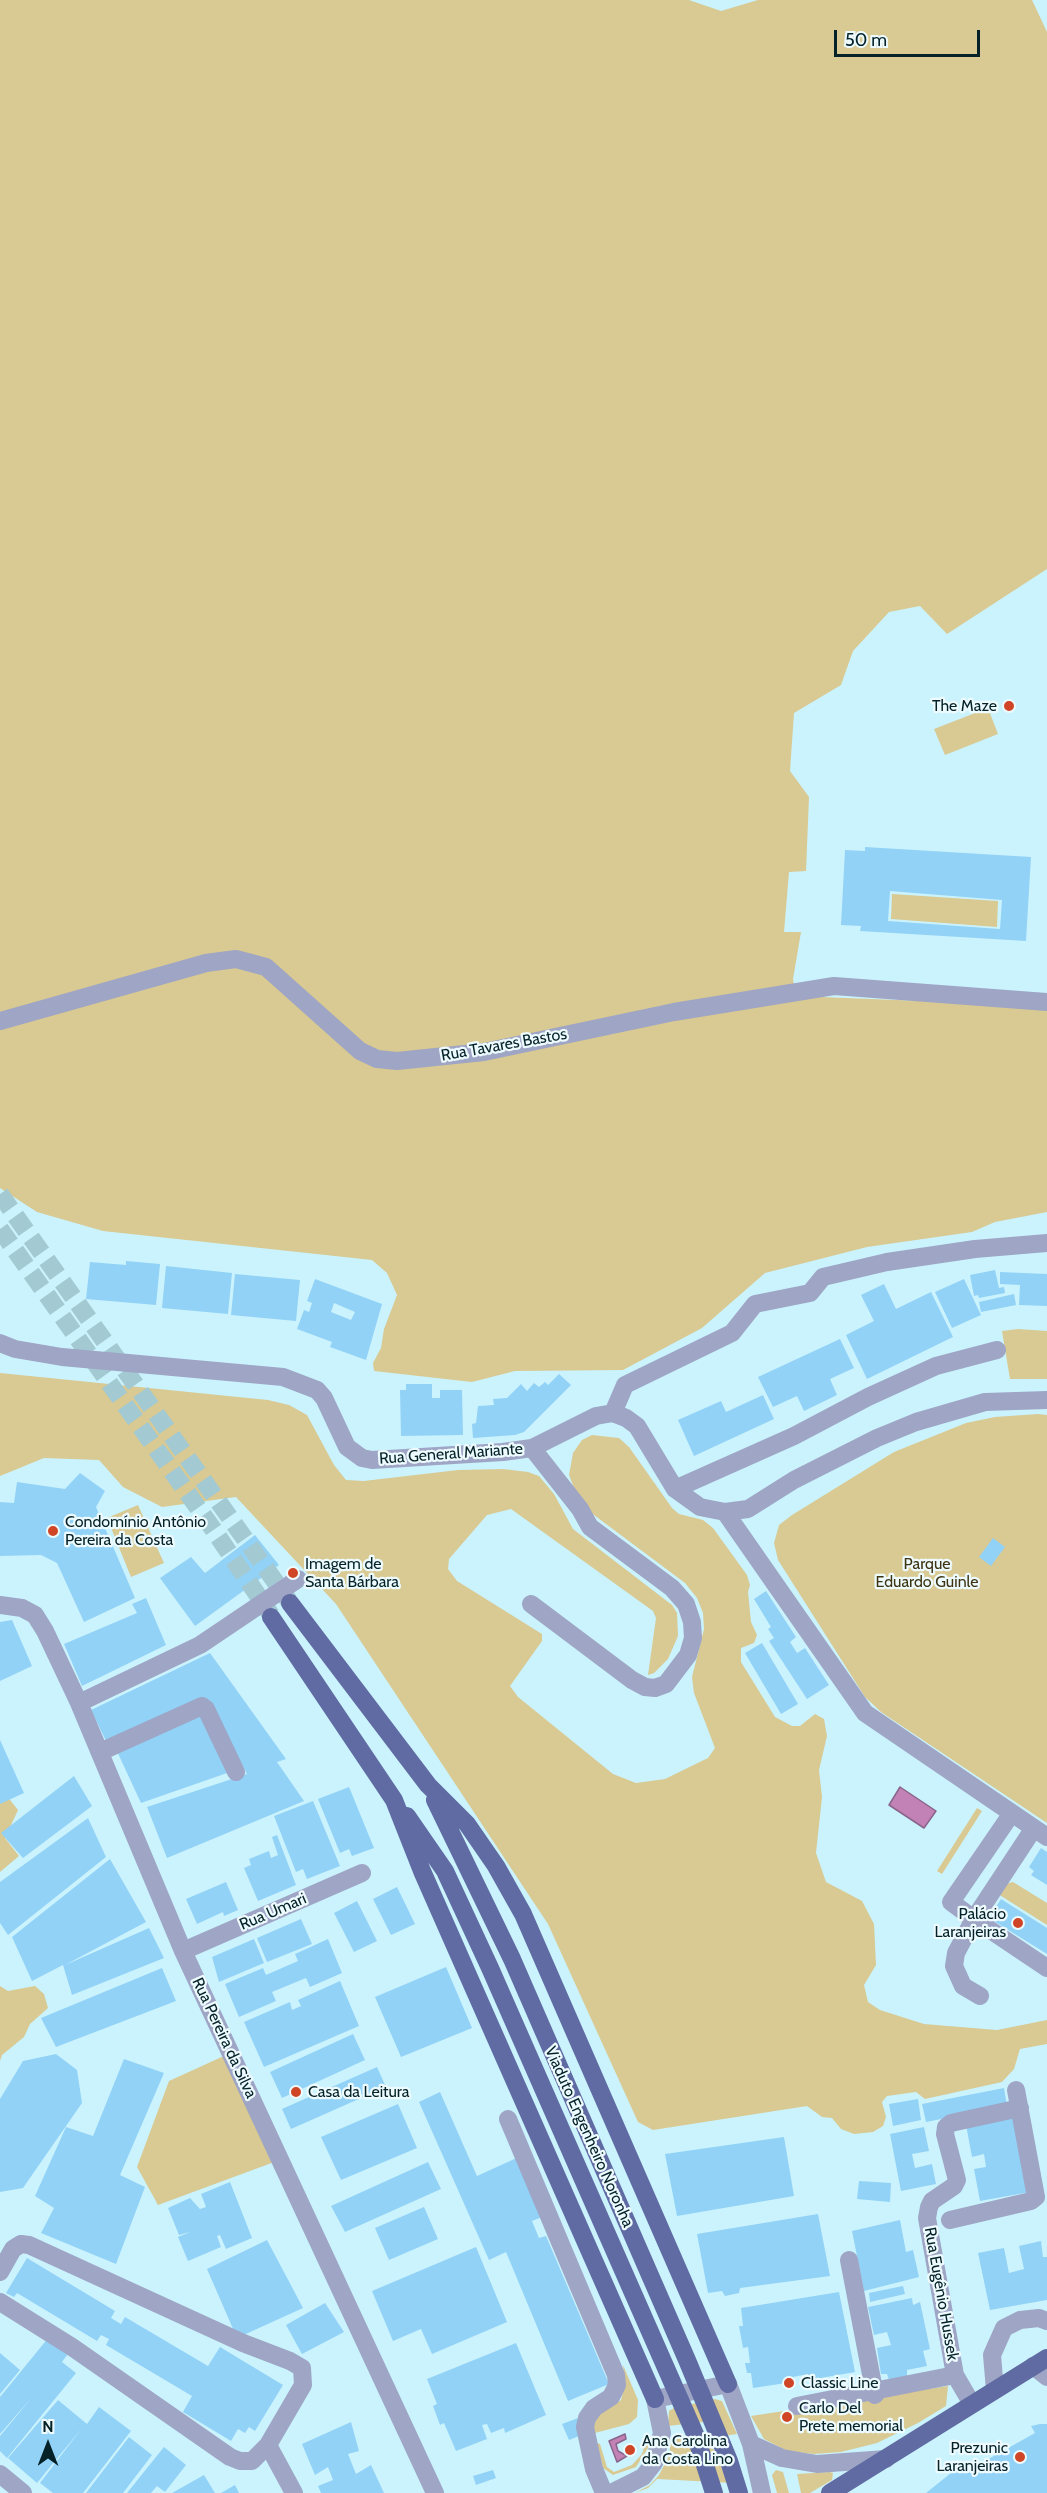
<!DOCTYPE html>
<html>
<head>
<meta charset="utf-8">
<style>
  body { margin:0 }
  #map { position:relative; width:1047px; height:2493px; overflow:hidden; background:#cbf3fd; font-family:Cabin,sans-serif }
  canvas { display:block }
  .north { position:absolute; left:18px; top:2415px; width:60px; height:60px; -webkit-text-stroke:4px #eefbfe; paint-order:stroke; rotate:0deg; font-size:16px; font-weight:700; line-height:24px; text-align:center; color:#042228 }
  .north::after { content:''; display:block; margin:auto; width:21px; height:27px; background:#042228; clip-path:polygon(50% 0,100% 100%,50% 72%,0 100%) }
  .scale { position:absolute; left:834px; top:30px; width:146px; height:27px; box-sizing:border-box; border:3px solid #042228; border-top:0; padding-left:8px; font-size:18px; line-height:21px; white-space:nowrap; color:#042228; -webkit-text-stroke:4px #eefbfe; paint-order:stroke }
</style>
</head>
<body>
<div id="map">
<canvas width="1047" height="2493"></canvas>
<div class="north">N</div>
<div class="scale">50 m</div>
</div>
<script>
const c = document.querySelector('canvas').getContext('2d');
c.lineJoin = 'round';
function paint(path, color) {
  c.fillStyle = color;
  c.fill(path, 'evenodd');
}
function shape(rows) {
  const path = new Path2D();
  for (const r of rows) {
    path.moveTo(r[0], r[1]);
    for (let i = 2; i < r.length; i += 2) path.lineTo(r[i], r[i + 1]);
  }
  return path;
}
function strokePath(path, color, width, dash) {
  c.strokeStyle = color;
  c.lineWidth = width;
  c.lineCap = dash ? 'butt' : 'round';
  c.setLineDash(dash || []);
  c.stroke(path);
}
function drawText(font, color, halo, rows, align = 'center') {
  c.font = font + ' Cabin,sans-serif';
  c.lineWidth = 4.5;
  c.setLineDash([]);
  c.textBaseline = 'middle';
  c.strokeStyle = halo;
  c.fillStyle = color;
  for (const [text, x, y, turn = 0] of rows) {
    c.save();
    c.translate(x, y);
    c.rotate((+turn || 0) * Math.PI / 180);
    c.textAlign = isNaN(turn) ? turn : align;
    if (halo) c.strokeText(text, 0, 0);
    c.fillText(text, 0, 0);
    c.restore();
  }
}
paint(shape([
  [0,0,689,0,721,11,758,0,1032,0,1047,32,1047,569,947,634,920,606,889,612,853,651,841,685,794,713,790,771,809,797,806,871,789,872,784,932,801,932,793,979,796,996,1047,1006,1047,1212,995,1222,972,1232,867,1247,765,1273,702,1328,623,1370,515,1371,472,1382,374,1371,373,1363,381,1348,384,1329,397,1295,387,1273,372,1260,103,1231,37,1212,0,1188],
  [988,708,998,734,945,755,934,729],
  [892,894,998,901,997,927,891,919],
  [1018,1329,1047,1331,1047,1379,1010,1379,1002,1331],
  [0,1373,268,1400,289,1405,307,1415,334,1465,346,1480,364,1481,458,1470,503,1469,528,1472,539,1476,554,1494,573,1529,672,1605,677,1613,678,1636,668,1659,654,1673,648,1675,656,1618,653,1611,511,1509,487,1515,449,1559,448,1569,457,1581,542,1634,542,1641,510,1686,518,1697,613,1774,636,1783,665,1779,708,1758,715,1748,694,1693,692,1677,704,1629,703,1613,697,1598,685,1583,590,1512,576,1493,569,1475,573,1453,582,1440,592,1435,619,1438,629,1447,672,1508,679,1514,703,1520,713,1528,747,1575,750,1585,748,1592,751,1622,757,1635,754,1643,741,1648,741,1662,775,1717,792,1726,800,1726,815,1714,824,1719,827,1736,819,1770,822,1797,816,1853,826,1882,862,1901,874,1924,876,1965,864,1985,868,2002,880,2010,924,2024,997,2030,1047,2020,1047,2044,1020,2049,1014,2069,1002,2082,925,2099,916,2092,887,2096,882,2102,886,2117,883,2126,873,2132,854,2134,841,2129,832,2118,822,2117,807,2106,653,2130,638,2122,548,1924,336,1604,236,1497,162,1507,123,1487,99,1460,44,1458,0,1476],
  [1038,1414,1047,1415,1047,1823,881,1712,865,1697,778,1560,774,1543,779,1525,792,1515,894,1452,966,1423,995,1417],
  [138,1505,164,1563,131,1577,107,1518],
  [0,1787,18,1810,5,1838,19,1856,0,1872],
  [977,1808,982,1811,942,1874,937,1871],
  [1013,1882,1047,1903,1047,1925,998,1894,1005,1884],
  [0,1986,8,1991,35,1986,44,1994,48,2008,30,2024,24,2037,2,2055,0,2061],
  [226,2055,277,2161,158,2205,137,2167,169,2081],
  [623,2365,638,2400,637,2417,629,2424,591,2434,597,2416,621,2400,625,2383],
  [948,2386,946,2406,918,2423,877,2443,841,2452,814,2454,787,2451,764,2439,751,2416],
  [715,2399,722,2401,737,2434,724,2436,703,2422,668,2426,669,2411,674,2408],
  [683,2437,715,2450,734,2483,657,2479,648,2488,635,2493,650,2485,659,2475,669,2456,671,2441],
  [597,2443,600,2444,607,2467,614,2472,632,2465,642,2454,645,2444,648,2443,648,2448,636,2467,613,2475,603,2468],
  [776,2470,783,2472,789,2493,777,2493,772,2475],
  [830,2472,833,2473,832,2480,810,2493,801,2493,797,2474]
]), '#d9c992');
const water = shape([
  [900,1787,936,1811,924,1828,889,1805,900,1787],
  [625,2434,626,2439,616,2444,618,2451,627,2456,617,2462,609,2441,625,2434]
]);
paint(water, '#c282b5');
strokePath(water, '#89658b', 1.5);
paint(shape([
  [865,847,1031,857,1026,941,860,931,861,926,841,925,845,850,865,851],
  [890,891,1002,900,1000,929,888,921],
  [126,1261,160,1264,156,1305,86,1299,90,1262,126,1265],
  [166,1266,232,1273,228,1314,162,1308],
  [995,1270,999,1288,1004,1287,1005,1293,979,1298,978,1295,974,1296,970,1275],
  [1000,1272,1047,1274,1047,1306,1019,1305,1020,1285,1000,1284],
  [235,1274,300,1280,296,1321,231,1315],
  [315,1279,382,1304,366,1360,330,1347,332,1342,297,1329,304,1310,309,1312,312,1303,307,1301],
  [334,1303,355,1312,351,1320,331,1312],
  [964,1279,981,1315,952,1328,935,1292],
  [884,1284,896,1309,931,1292,953,1337,867,1379,846,1335,874,1321,861,1295],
  [1014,1294,1016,1305,981,1312,979,1302],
  [840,1339,854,1368,830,1379,837,1395,804,1411,797,1396,773,1407,758,1377],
  [559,1374,571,1385,524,1432,515,1435,473,1438,472,1424,476,1423,478,1406,494,1405,493,1399,507,1398,521,1384,527,1391,534,1383,539,1387,545,1382,548,1385],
  [406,1384,432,1384,432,1398,440,1398,440,1390,462,1390,463,1435,401,1436,400,1390,406,1390],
  [763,1395,774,1419,694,1456,678,1420,721,1401,726,1412],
  [80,1473,105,1491,96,1507,135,1598,84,1622,57,1563,41,1555,0,1556,0,1502,14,1503,17,1482,65,1489],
  [255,1535,279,1565,195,1626,160,1578,191,1557,205,1573],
  [993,1538,1005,1547,991,1566,979,1557],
  [766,1591,796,1637,790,1642,797,1653,805,1648,829,1685,807,1699,769,1641,774,1638,768,1629,771,1627,754,1599],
  [146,1598,166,1645,82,1686,64,1644,137,1613,132,1604],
  [12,1620,32,1666,0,1681,0,1622],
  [762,1643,798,1704,781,1714,745,1653],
  [210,1653,286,1759,277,1762,304,1801,167,1858,147,1807,247,1774,207,1699,109,1747,91,1710],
  [201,1708,230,1772,141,1803,115,1747],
  [0,1740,24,1793,0,1804],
  [74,1776,92,1806,23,1858,1,1833],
  [349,1787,374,1848,352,1856,349,1849,340,1853,318,1799],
  [313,1801,340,1866,307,1879,303,1869,296,1872,274,1816],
  [88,1818,106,1857,8,1935,0,1923,0,1882],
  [277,1835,296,1885,258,1901,244,1868,251,1865,249,1859,269,1851,271,1858,278,1855,272,1837],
  [1041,1848,1047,1852,1047,1885,1031,1875,1034,1871,1029,1867],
  [110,1859,146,1922,65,1965,149,1928,164,1958,72,1995,63,1965,32,1981,12,1937],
  [226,1882,238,1910,224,1916,223,1912,197,1924,186,1899],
  [397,1887,415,1924,391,1935,373,1899],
  [1001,1899,1047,1928,1047,1954,989,1918],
  [357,1901,377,1941,354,1952,334,1913],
  [301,1919,312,1944,267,1962,257,1938],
  [254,1939,264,1963,219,1982,212,1957],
  [328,1939,342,1973,310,1987,306,1978,272,1992,276,2001,239,2017,225,1984,263,1968,266,1975,298,1961,295,1954],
  [446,1967,472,2028,401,2057,375,1997],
  [162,1968,176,2001,56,2047,41,2018],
  [340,1981,359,2026,264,2067,244,2022,290,2002,292,2010,301,2006,298,2000],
  [353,2034,365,2060,282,2098,270,2072],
  [56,2054,77,2070,82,2103,23,2188,0,2192,0,2099,23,2061],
  [124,2059,164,2073,120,2175,145,2187,116,2264,41,2233,54,2208,35,2196,66,2127,93,2136],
  [377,2067,386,2087,291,2129,282,2109],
  [1004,2088,1007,2106,926,2122,922,2104],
  [440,2092,477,2176,521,2156,547,2215,532,2221,539,2238,546,2236,609,2384,568,2401,506,2252,489,2260,419,2102],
  [918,2099,921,2120,893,2126,889,2104],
  [398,2104,417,2148,341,2180,321,2137],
  [1015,2116,1030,2192,980,2201,974,2169,986,2167,984,2154,972,2157,966,2125],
  [924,2127,929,2151,912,2154,915,2168,932,2164,936,2184,901,2191,890,2134],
  [784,2137,794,2196,677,2216,665,2154],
  [428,2162,441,2189,345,2232,331,2206],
  [859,2181,891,2183,890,2202,857,2199],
  [230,2182,252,2238,226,2249,220,2235,217,2236,221,2247,188,2261,178,2237,190,2232,179,2235,168,2208,190,2198,200,2209,206,2207,201,2194],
  [424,2207,438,2239,389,2260,375,2228],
  [818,2214,830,2276,740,2288,739,2293,725,2296,722,2291,708,2293,697,2234],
  [900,2220,906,2252,913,2250,919,2277,864,2291,852,2231],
  [267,2240,303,2308,237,2338,207,2269],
  [1041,2241,1043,2257,1047,2257,1047,2300,990,2310,978,2253,1004,2248,1009,2273,1024,2269,1019,2246],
  [476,2247,507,2322,432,2354,421,2329,393,2341,372,2291],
  [27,2258,115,2311,111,2318,121,2324,125,2317,208,2366,220,2347,283,2385,255,2431,249,2427,245,2433,238,2429,231,2441,183,2412,192,2396,106,2345,109,2339,101,2335,97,2341,17,2293,14,2297,6,2293],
  [903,2286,905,2294,870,2302,869,2293],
  [839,2292,855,2372,809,2380,808,2374,793,2377,793,2382,753,2388,751,2373,747,2373,745,2363,750,2363,748,2347,743,2348,739,2326,743,2326,741,2308],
  [912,2298,913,2305,920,2302,930,2349,923,2351,927,2366,907,2370,907,2377,889,2380,887,2374,881,2374,877,2348,891,2345,887,2332,874,2335,868,2307],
  [325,2303,344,2332,302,2354,286,2325],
  [49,2337,70,2351,62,2362,76,2373,7,2458,0,2451,0,2436,33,2396,0,2434,0,2397],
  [516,2343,546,2415,505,2433,504,2428,491,2433,487,2424,482,2425,487,2439,456,2451,444,2423,440,2425,433,2406,437,2404,427,2379],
  [0,2353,20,2370,0,2394],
  [58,2400,87,2424,99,2407,131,2431,83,2493,53,2493,40,2483,82,2428,37,2483,8,2458],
  [578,2418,579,2436,569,2440,562,2424],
  [351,2422,359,2451,348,2454,356,2474,371,2465,384,2493,321,2493,318,2486,333,2480,328,2467,315,2475,302,2444],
  [1040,2424,1047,2424,1047,2493,926,2493,961,2465,967,2471,1035,2433,1031,2426],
  [129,2437,152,2455,123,2493,86,2493],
  [164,2447,186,2465,165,2492,157,2486,151,2493,127,2493],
  [493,2470,496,2478,476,2485,473,2476],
  [204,2475,215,2493,172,2493],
  [235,2485,239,2493,221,2493]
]), '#92d2f7');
strokePath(shape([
  [0,1194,289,1601],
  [0,1229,213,1529,271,1615]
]), '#a3c9d2', 18, [18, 9]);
strokePath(shape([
  [0,1021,206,963,236,959,266,967,360,1051,377,1059,397,1061,484,1052,674,1012,834,986,1047,1002],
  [0,1343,15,1349,62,1357,283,1377,317,1390,324,1398,347,1447,362,1458,372,1460,503,1452,532,1448,596,1416,613,1413,626,1418,637,1426,675,1489,700,1507,725,1512,748,1509,794,1480,877,1438,916,1422,985,1402,1047,1400],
  [613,1413,625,1385,732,1333,755,1304,810,1293,823,1277,887,1262,975,1249,1047,1243],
  [675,1489,794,1436,868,1397,936,1366,997,1350],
  [725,1512,865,1713,1047,1837],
  [531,1604,632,1680,645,1687,655,1688,666,1684,688,1655,693,1638,692,1622,686,1604,672,1588,590,1527,580,1509,532,1448],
  [0,1605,22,1608,35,1615,45,1631,79,1703,183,1951,435,2493],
  [79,1703,200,1645,298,1579],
  [100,1752,202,1706,206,1709,236,1772],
  [1012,1813,951,1902,974,1919,1034,1828],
  [183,1951,362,1873],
  [980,1996,963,1986,954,1966,956,1953,974,1919,1047,1968],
  [508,2119,616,2375,617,2385,611,2397,594,2408,587,2418,585,2427,594,2469,604,2493],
  [950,2220,1031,2201,1036,2197,1016,2090],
  [849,2260,875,2395],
  [0,2272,13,2249,21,2244,29,2245,243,2343,290,2361,302,2368,303,2385,268,2445],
  [0,2302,72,2347,230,2457,240,2461,252,2461,268,2445,294,2493],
  [1033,2366,1047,2377],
  [995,2390,992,2355,1004,2328,1020,2320,1039,2318,1047,2321],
  [972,2404,955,2375,927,2218,929,2207,932,2201,954,2186,957,2180,945,2134,946,2127,951,2123,1020,2108],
  [797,2406,955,2375],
  [751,2444,782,2458,817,2464,886,2459],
  [0,2474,23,2493],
  [611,2493,643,2477,654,2463,662,2433,655,2399,728,2384,751,2444,762,2493]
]), '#9ea5c5', 18);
strokePath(shape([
  [290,1603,428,1785,467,1824,496,1866,523,1914,728,2384],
  [271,1617,394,1800,422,1871,655,2399],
  [435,1800,512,1959,687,2360,729,2461,739,2493],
  [407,1816,445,1871,490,1968,695,2434,714,2493],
  [830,2493,1047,2358]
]), '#5f6ba2', 18);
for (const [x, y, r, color] of [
  [1009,706,6,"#cf4525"],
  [53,1531,6,"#cf4525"],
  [293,1573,6,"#cf4525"],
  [1018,1923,6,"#cf4525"],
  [296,2092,6,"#cf4525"],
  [789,2383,6,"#cf4525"],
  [787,2417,6,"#cf4525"],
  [630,2450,6,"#cf4525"],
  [1020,2457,6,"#cf4525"]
]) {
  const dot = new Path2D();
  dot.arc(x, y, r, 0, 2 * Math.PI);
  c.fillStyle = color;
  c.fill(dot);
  strokePath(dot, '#eefbfe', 2);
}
drawText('16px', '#042228', '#eefbfe', [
  ["The Maze",997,706,"right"],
  ["Condomínio Antônio",65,1522],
  ["Pereira da Costa",65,1540],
  ["Imagem de",305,1564],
  ["Santa Bárbara",305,1582],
  ["Palácio",1006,1914,"right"],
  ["Laranjeiras",1006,1932,"right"],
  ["Casa da Leitura",308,2092],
  ["Classic Line",801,2383],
  ["Carlo Del",799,2408],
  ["Prete memorial",799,2426],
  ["Ana Carolina",642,2441],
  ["da Costa Lino",642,2459],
  ["Prezunic",1008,2448,"right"],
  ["Laranjeiras",1008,2466,"right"]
], 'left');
drawText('16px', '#042228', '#eefbfe', [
  ["Rua Tavares Bastos",504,1045,-10],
  ["Rua General Mariante",451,1454,-4],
  ["Rua Umari",273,1912,-23],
  ["Rua Pereira da Silva",224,2038,65],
  ["Viaduto Engenheiro Noronha",589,2137,66],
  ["Rua Eugênio Hussek",941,2294,80]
]);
drawText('16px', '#3e3411', '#eefbfe', [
  ["Parque",927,1564],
  ["Eduardo Guinle",927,1582]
]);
</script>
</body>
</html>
